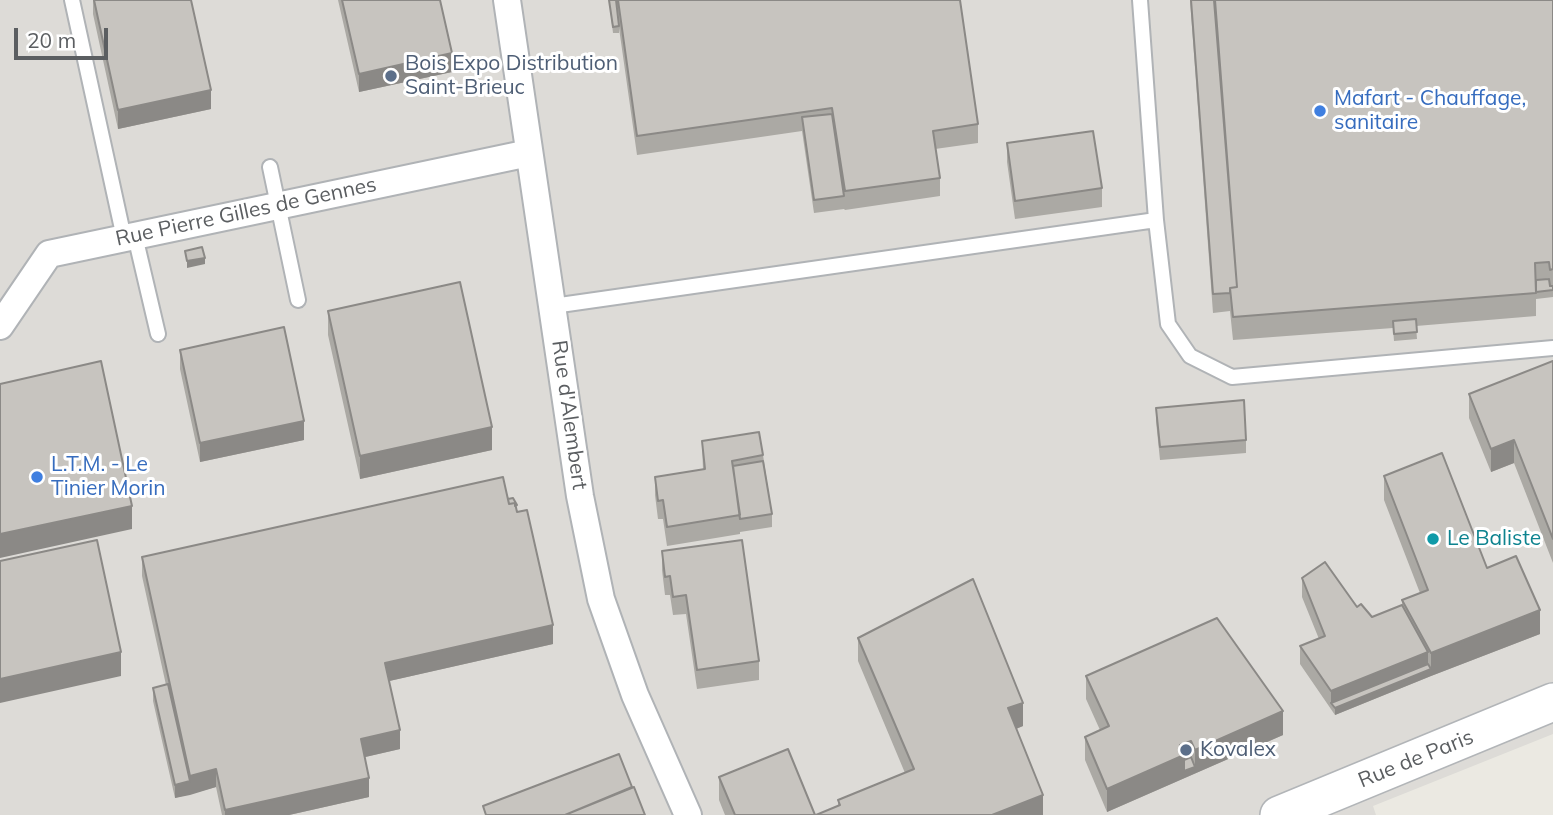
<!DOCTYPE html>
<html>
<head>
<meta charset="utf-8">
<style>
  body { margin:0 }
  #map { position:relative; width:1553px; height:815px; overflow:hidden; background:#ebe9e2; font-family:Mulish,sans-serif }
  canvas { display:block }
  .scale { position:absolute; left:14px; top:28px; width:94px; height:32px; box-sizing:border-box; border:4px solid #5b5e61; border-top:0; padding-left:9px; font-size:21px; line-height:24px; white-space:nowrap; color:#5b5e61; -webkit-text-stroke:5px #fff; paint-order:stroke }
</style>
</head>
<body>
<div id="map">
<canvas width="1553" height="815"></canvas>
<div class="scale">20 m</div>
</div>
<script>
const c = document.querySelector('canvas').getContext('2d');
c.lineJoin = 'round';
function paint(path, color) {
  c.fillStyle = color;
  c.fill(path, 'evenodd');
}
function shape(rows) {
  const path = new Path2D();
  for (const r of rows) {
    path.moveTo(r[0], r[1]);
    for (let i = 2; i < r.length; i += 2) path.lineTo(r[i], r[i + 1]);
  }
  return path;
}
function strokePath(path, color, width, dash) {
  c.strokeStyle = color;
  c.lineWidth = width;
  c.lineCap = dash ? 'butt' : 'round';
  c.setLineDash(dash || []);
  c.stroke(path);
}
function drawText(font, color, halo, rows, align = 'center') {
  c.font = font + ' Mulish,sans-serif';
  c.lineWidth = 6;
  c.setLineDash([]);
  c.textBaseline = 'middle';
  c.strokeStyle = halo;
  c.fillStyle = color;
  for (const [text, x, y, turn = 0] of rows) {
    c.save();
    c.translate(x, y);
    c.rotate((+turn || 0) * Math.PI / 180);
    c.textAlign = isNaN(turn) ? turn : align;
    if (halo) c.strokeText(text, 0, 0);
    c.fillText(text, 0, 0);
    c.restore();
  }
}
paint(shape([
  [0,0,1553,0,1553,734,1373,806,1376,815,0,815]
]), '#dddbd7');
const service = shape([
  [72,0,124,238],
  [1140,0,1156,220],
  [270,167,298,300],
  [135,236,158,334],
  [553,306,1156,220,1168,324,1190,356,1232,377,1553,348]
]);
const minor = shape([
  [507,0,580,496,601,599,635,695,688,815],
  [0,326,49,254,529,153]
]);
const secondary = shape([
  [1279,815,1553,702]
]);
strokePath(service, '#b0b3b6', 18);
strokePath(minor, '#b0b3b6', 30);
strokePath(secondary, '#b2b5b8', 40);
strokePath(service, '#fff', 14);
strokePath(minor, '#fff', 26);
strokePath(secondary, '#fff', 37);
paint(shape([
  [93,0,191,0,211,109,118,129,93,14],
  [338,0,440,0,452,72,359,92],
  [609,0,960,0,978,124,978,143,935,149,940,178,940,196,845,210,844,209,814,213,802,131,637,155,619,28,619,33,613,33],
  [1190,0,1553,0,1553,297,1536,299,1536,316,1416,326,1417,339,1394,341,1393,328,1233,340,1230,311,1213,313],
  [1007,143,1102,188,1102,207,1015,219,1007,162],
  [328,311,492,450,360,479,328,335],
  [180,350,304,440,200,462,180,369],
  [1553,361,1553,563,1514,463,1491,472,1469,418,1469,394],
  [1156,408,1246,440,1246,453,1160,460,1156,421],
  [702,441,763,455,772,514,772,527,740,532,740,534,667,546,663,519,658,519,655,495,655,477,703,470],
  [1384,476,1487,568,1540,634,1431,676,1335,715,1300,664,1300,646,1319,639,1302,597,1302,578,1357,607,1372,617,1402,605,1402,600,1420,593,1384,500],
  [508,499,517,512,553,644,389,681,400,749,365,757,369,797,289,815,222,815,216,787,175,798,153,701,153,688,166,685,142,576,142,557],
  [662,551,759,661,759,680,697,689,686,614,673,615,670,595,665,595,662,570],
  [858,638,1023,726,1016,729,1043,815,838,806,838,800,905,773,858,661],
  [1086,676,1283,735,1107,812,1085,760,1085,737,1100,730,1086,699],
  [719,777,815,815,725,815,719,800]
]), '#aba9a4');
paint(shape([
  [452,53,452,72,359,92,359,74],
  [211,90,211,109,118,129,118,110],
  [205,258,205,264,187,268,187,261],
  [304,421,304,440,200,462,200,443],
  [492,427,492,450,360,479,360,456],
  [1514,440,1514,463,1491,472,1491,449],
  [132,506,132,529,0,558,0,534],
  [1540,610,1540,634,1431,676,1335,715,1335,708,1331,703,1331,710,1331,691,1428,652,1428,670,1431,669,1431,653],
  [553,625,553,644,385,682,385,663],
  [121,652,121,676,0,703,0,679],
  [1023,703,1023,726,1008,732,1008,708],
  [1283,711,1283,735,1107,812,1107,789,1180,745,1191,741,1191,764,1195,767,1195,750],
  [400,730,400,749,361,758,361,739],
  [216,769,216,787,190,795,190,776],
  [369,778,369,797,289,815,225,815,225,810],
  [190,781,190,795,175,798,175,785],
  [1043,795,1043,815,992,815]
]), '#8b8986');
const building = shape([
  [94,0,191,0,211,90,118,110,94,0],
  [342,0,440,0,452,53,359,74,342,0],
  [609,0,616,0,619,26,613,27,609,0],
  [618,0,960,0,978,124,933,131,940,178,845,191,832,108,637,136,618,0],
  [1191,0,1214,0,1237,287,1230,288,1230,293,1213,294,1191,0],
  [1215,0,1553,0,1553,269,1550,270,1549,262,1535,263,1536,293,1233,317,1230,288,1237,287,1215,0],
  [832,114,844,196,814,200,802,117,832,114],
  [1093,131,1102,188,1015,201,1007,143,1093,131],
  [202,247,205,258,187,261,185,251,202,247],
  [1549,279,1550,286,1553,286,1553,290,1536,292,1536,280,1549,279],
  [460,282,492,427,360,456,328,311,460,282],
  [1416,319,1417,332,1394,334,1393,321,1416,319],
  [284,327,304,421,200,443,180,350,284,327],
  [101,361,132,506,0,534,0,384,101,361],
  [1553,361,1553,539,1514,440,1491,449,1469,394,1553,361],
  [1244,400,1246,440,1160,447,1156,408,1244,400],
  [759,432,763,455,732,461,740,515,667,527,663,500,658,501,655,477,705,469,702,441,759,432],
  [1442,453,1487,568,1516,556,1540,610,1431,653,1402,600,1428,590,1384,476,1442,453],
  [763,461,772,514,740,519,733,466,763,461],
  [503,477,509,504,515,503,517,512,527,510,553,625,385,663,400,730,361,739,369,778,225,810,216,769,190,776,142,557,503,477],
  [513,498,517,505,515,506,515,503,509,504,508,499,513,498],
  [97,540,121,652,0,679,0,561,97,540],
  [742,540,759,661,697,670,686,595,673,597,670,576,665,577,662,551,742,540],
  [1325,562,1357,607,1361,604,1372,617,1402,605,1428,652,1331,691,1300,646,1325,636,1302,578,1325,562],
  [973,579,1023,703,1008,708,1043,795,992,815,816,815,840,805,838,800,914,769,858,638,973,579],
  [1217,618,1283,711,1195,750,1191,741,1180,745,1184,755,1107,789,1085,737,1109,726,1086,676,1217,618],
  [1428,664,1431,669,1335,708,1331,703,1428,664],
  [168,684,190,781,175,785,153,688,168,684],
  [788,749,815,815,735,815,719,777,788,749],
  [619,754,632,787,565,815,486,815,483,806,619,754],
  [1191,757,1195,767,1184,771,1184,760,1191,757],
  [634,787,645,815,565,815,634,787]
]);
paint(building, '#c7c4bf');
strokePath(building, '#8b8986', 2);
for (const [x, y, r, color] of [
  [391,76,7,"#5c6f8a"],
  [1320,111,7,"#3f7fe0"],
  [37,477,7,"#3f7fe0"],
  [1433,539,7,"#0f9aa8"],
  [1186,750,7,"#5c6f8a"]
]) {
  const dot = new Path2D();
  dot.arc(x, y, r, 0, 2 * Math.PI);
  c.fillStyle = color;
  c.fill(dot);
  strokePath(dot, '#fff', 2.5);
}
drawText('21px', '#4e5e75', '#fff', [
  ["Bois Expo Distribution",405,64],
  ["Saint-Brieuc",405,88],
  ["Kovalex",1200,750]
], 'left');
drawText('21px', '#366cbe', '#fff', [
  ["Mafart - Chauffage,",1334,99],
  ["sanitaire",1334,123],
  ["L.T.M. - Le",51,465],
  ["Tinier Morin",51,489]
], 'left');
drawText('21px', '#5b5e61', '#fff', [
  ["Rue Pierre Gilles de Gennes",246,212,-12],
  ["Rue d'Alembert",569,415,82],
  ["Rue de Paris",1416,759,-22]
]);
drawText('21px', '#0d838f', '#fff', [
  ["Le Baliste",1447,539]
], 'left');
</script>
</body>
</html>
